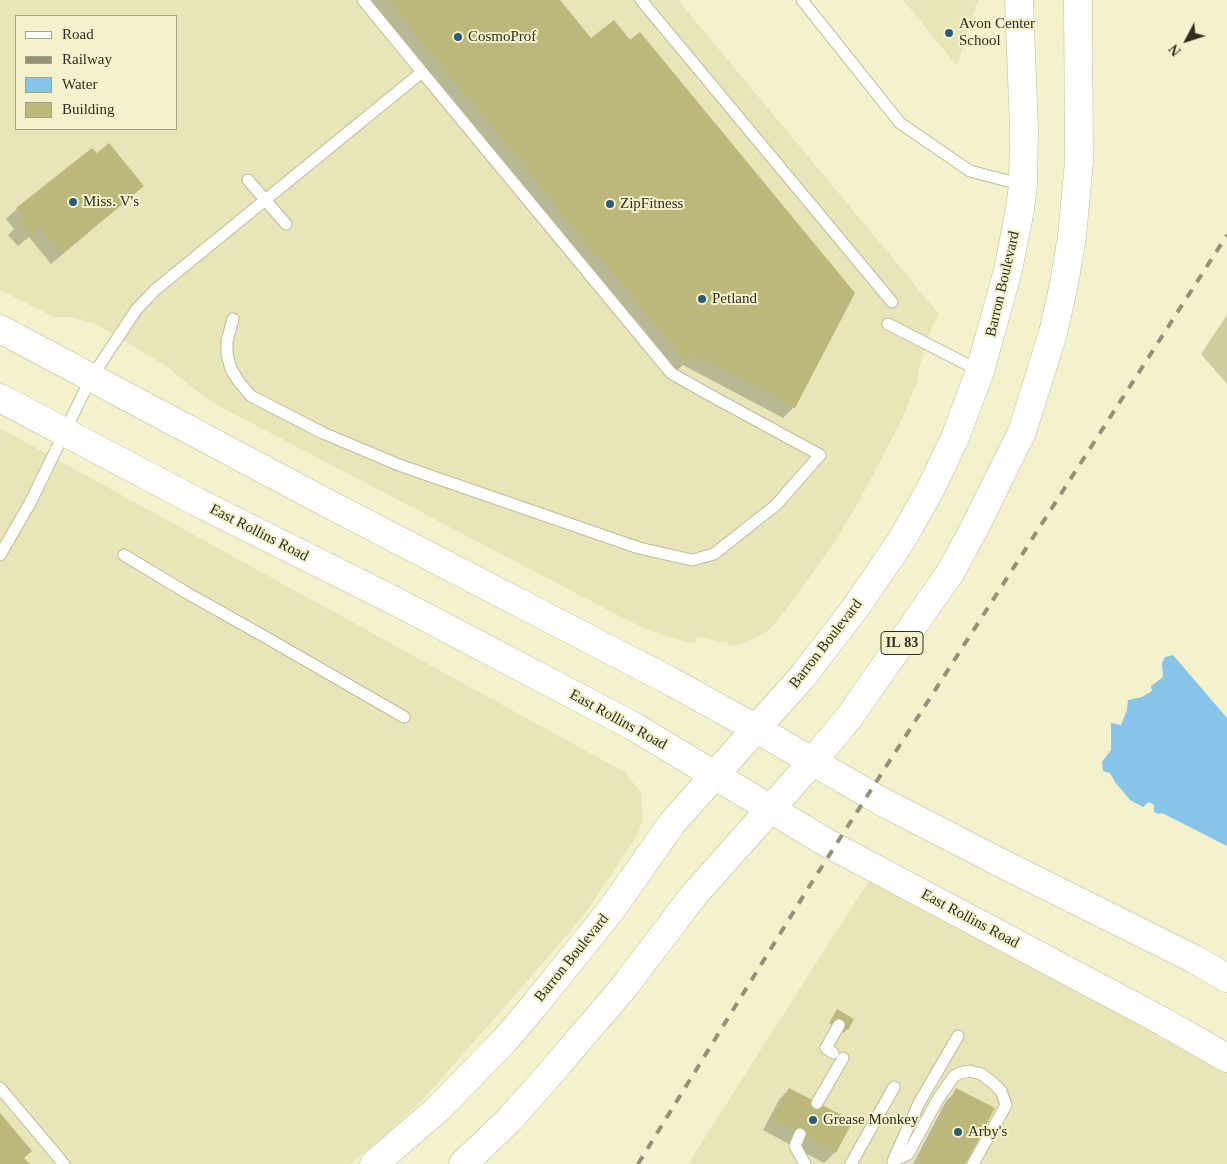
<!DOCTYPE html>
<html>
<head>
<meta charset="utf-8">
<style>
  body { margin:0 }
  #map { position:relative; width:1227px; height:1164px; overflow:hidden; background:#f4f2cd; font-family:"Times New Roman",serif }
  canvas { display:block }
  .legend { position:absolute; left:15px; top:15px; width:162px; height:115px; box-sizing:border-box; background:#f4f2cd; border:1px solid #a5a487; margin:0; padding:6px 9px; list-style:none; font-size:15px; color:#2f2e1f }
  .legend li { display:flex; align-items:center; gap:10px; height:25px }
  .legend b { width:25px; border:1px solid #a5a487 }
  .north { position:absolute; left:1162px; top:15px; width:50px; height:50px; -webkit-text-stroke:4px #f4f2cd; paint-order:stroke; rotate:230deg; font-size:14px; font-weight:700; line-height:20px; text-align:center; color:#2f2e1f }
  .north::after { content:''; display:block; margin:auto; width:18px; height:22px; background:#2f2e1f; clip-path:polygon(50% 0,100% 100%,50% 72%,0 100%) }
</style>
</head>
<body>
<div id="map">
<canvas width="1227" height="1164"></canvas>
<ul class="legend">
<li><b style="height:6px;background:#fff"></b>Road</li>
<li><b style="height:6px;background:#939278"></b>Railway</li>
<li><b style="height:14px;background:#87c4e8"></b>Water</li>
<li><b style="height:14px;background:#bcb87b"></b>Building</li>
</ul>
<div class="north">N</div>
</div>
<script>
const c = document.querySelector('canvas').getContext('2d');
c.lineJoin = 'round';
function paint(path, color) {
  c.fillStyle = color;
  c.fill(path, 'evenodd');
}
function shape(rows) {
  const path = new Path2D();
  for (const r of rows) {
    path.moveTo(r[0], r[1]);
    for (let i = 2; i < r.length; i += 2) path.lineTo(r[i], r[i + 1]);
  }
  return path;
}
function strokePath(path, color, width, dash) {
  c.strokeStyle = color;
  c.lineWidth = width;
  c.lineCap = dash ? 'butt' : 'round';
  c.setLineDash(dash || []);
  c.stroke(path);
}
function drawText(font, color, halo, rows, align = 'center') {
  c.font = font + ' "Times New Roman",serif';
  c.lineWidth = 4;
  c.setLineDash([]);
  c.textBaseline = 'middle';
  c.strokeStyle = halo;
  c.fillStyle = color;
  for (const [text, x, y, turn = 0] of rows) {
    c.save();
    c.translate(x, y);
    c.rotate((+turn || 0) * Math.PI / 180);
    c.textAlign = isNaN(turn) ? turn : align;
    if (halo) c.strokeText(text, 0, 0);
    c.fillText(text, 0, 0);
    c.restore();
  }
}
paint(shape([
  [0,0,678,0,939,314,937,319,933,323,918,372,918,380,902,419,857,505,832,546,788,607,771,628,761,635,738,645,728,646,727,641,719,642,697,637,695,643,675,639,651,631,625,619,217,405,198,392,166,366,95,324,72,317,54,317,0,290],
  [16,16,176,16,176,129,16,129],
  [903,0,978,0,957,66],
  [0,428,626,773,641,793,643,818,638,834,584,915,517,993,426,1096,392,1129,350,1164,0,1164],
  [873,874,1227,1062,1227,1164,688,1164]
]), '#e8e6b9');
paint(shape([
  [1227,315,1227,384,1201,354]
]), '#cfcd9f');
paint(shape([
  [1173,655,1227,718,1227,846,1162,813,1158,814,1154,812,1154,805,1149,802,1143,807,1130,800,1115,782,1110,773,1103,771,1102,762,1111,750,1111,723,1121,725,1127,710,1128,700,1142,697,1152,691,1151,686,1163,677,1162,663,1165,657]
]), '#87c4e8');
paint(shape([
  [369,0,558,0,591,40,853,293,794,407,783,418,683,365,675,372],
  [132,196,51,264,29,237,18,246,8,235,14,229,6,219,17,209],
  [838,1010,853,1020,844,1033,829,1023],
  [789,1089,835,1152,824,1163,763,1130,779,1100],
  [957,1090,993,1109,963,1164,913,1164,946,1101]
]), '#0003');
paint(shape([
  [387,0,560,0,591,38,614,20,630,40,640,32,855,293,795,408,695,355,686,362,598,255,596,257,553,205,555,203],
  [109,143,144,186,62,254,40,228,29,237,18,223,25,218,16,208,92,148,97,153],
  [837,1009,854,1019,848,1030,831,1020],
  [789,1088,853,1121,836,1153,773,1119],
  [956,1088,995,1108,970,1156,965,1164,959,1163,958,1164,917,1164],
  [0,1113,32,1151,24,1158,30,1164,0,1164]
]), '#bcb87b');
const service = shape([
  [363,0,422,72],
  [641,0,892,302],
  [802,0,900,123,970,171,1023,185],
  [248,180,286,224],
  [888,324,980,371],
  [0,555,30,503,91,378,136,310,155,290,422,72,671,373,708,394,820,455,776,505,714,554,692,560,639,548,399,465,323,433,251,396,239,382,231,369,227,354,227,341,233,319],
  [124,555,187,593,260,634,404,717],
  [833,1053,826,1048,839,1025],
  [0,1088,64,1164],
  [817,1103,843,1058],
  [800,1134,795,1146,805,1164],
  [893,1161,908,1154,938,1099,954,1076,960,1073,970,1071,981,1074,992,1082,1001,1091,1006,1105,973,1164],
  [893,1161,919,1103,958,1036],
  [851,1164,894,1087]
]);
const secondary = shape([
  [0,329,325,502,672,682,755,728,879,800,1001,863,1194,959,1227,978],
  [0,398,195,501,397,602,633,726,827,843,1164,1022,1227,1058]
]);
const primary = shape([
  [374,1164,439,1108,505,1040,533,1007,611,910,673,822,803,676,856,607,901,541,930,490,955,438,980,371,1008,270,1020,209,1023,185,1024,130,1019,0],
  [463,1164,509,1120,548,1076,624,987,693,896,813,761,850,716,950,573,975,527,1022,432,1053,333,1064,284,1072,236,1079,162,1078,0]
]);
strokePath(service, '#bebc98', 13);
strokePath(secondary, '#bebc98', 29);
strokePath(primary, '#bebc98', 29);
strokePath(service, '#fff', 11);
strokePath(secondary, '#fff', 28);
strokePath(primary, '#fff', 28);
strokePath(shape([
  [638,1164,812,882,1227,235]
]), '#939278', 4, [9, 9]);
for (const [x, y, r, color] of [
  [949,33,5,"#285d79"],
  [458,37,5,"#285d79"],
  [73,202,5,"#285d79"],
  [610,204,5,"#285d79"],
  [702,299,5,"#285d79"],
  [813,1120,5,"#285d79"],
  [958,1132,5,"#285d79"]
]) {
  const dot = new Path2D();
  dot.arc(x, y, r, 0, 2 * Math.PI);
  c.fillStyle = color;
  c.fill(dot);
  strokePath(dot, '#f4f2cd', 2);
}
for (const [x, y, w] of [
  [902,643,42]
]) {
  const box = new Path2D();
  box.roundRect(x - w / 2, y - 11.5, w, 23, 4);
  c.fillStyle = '#f4f2cd';
  c.fill(box);
  strokePath(box, '#2f2e1f', 1);
}
drawText('bold 14px', '#2f2e1f', null, [
  ["IL 83",902,643]
]);
drawText('15px', '#2f2e1f', '#f4f2cd', [
  ["Avon Center",959,24],
  ["School",959,41],
  ["CosmoProf",468,37],
  ["Miss. V's",83,202],
  ["ZipFitness",620,204],
  ["Petland",712,299],
  ["Grease Monkey",823,1120],
  ["Arby's",968,1132]
], 'left');
drawText('15px', '#2f2e1f', '#f4f2cd', [
  ["Barron Boulevard",1003,284,-77],
  ["East Rollins Road",259,533,27],
  ["Barron Boulevard",826,644,-52],
  ["East Rollins Road",618,720,29],
  ["East Rollins Road",970,919,28],
  ["Barron Boulevard",572,958,-51]
]);
</script>
</body>
</html>
